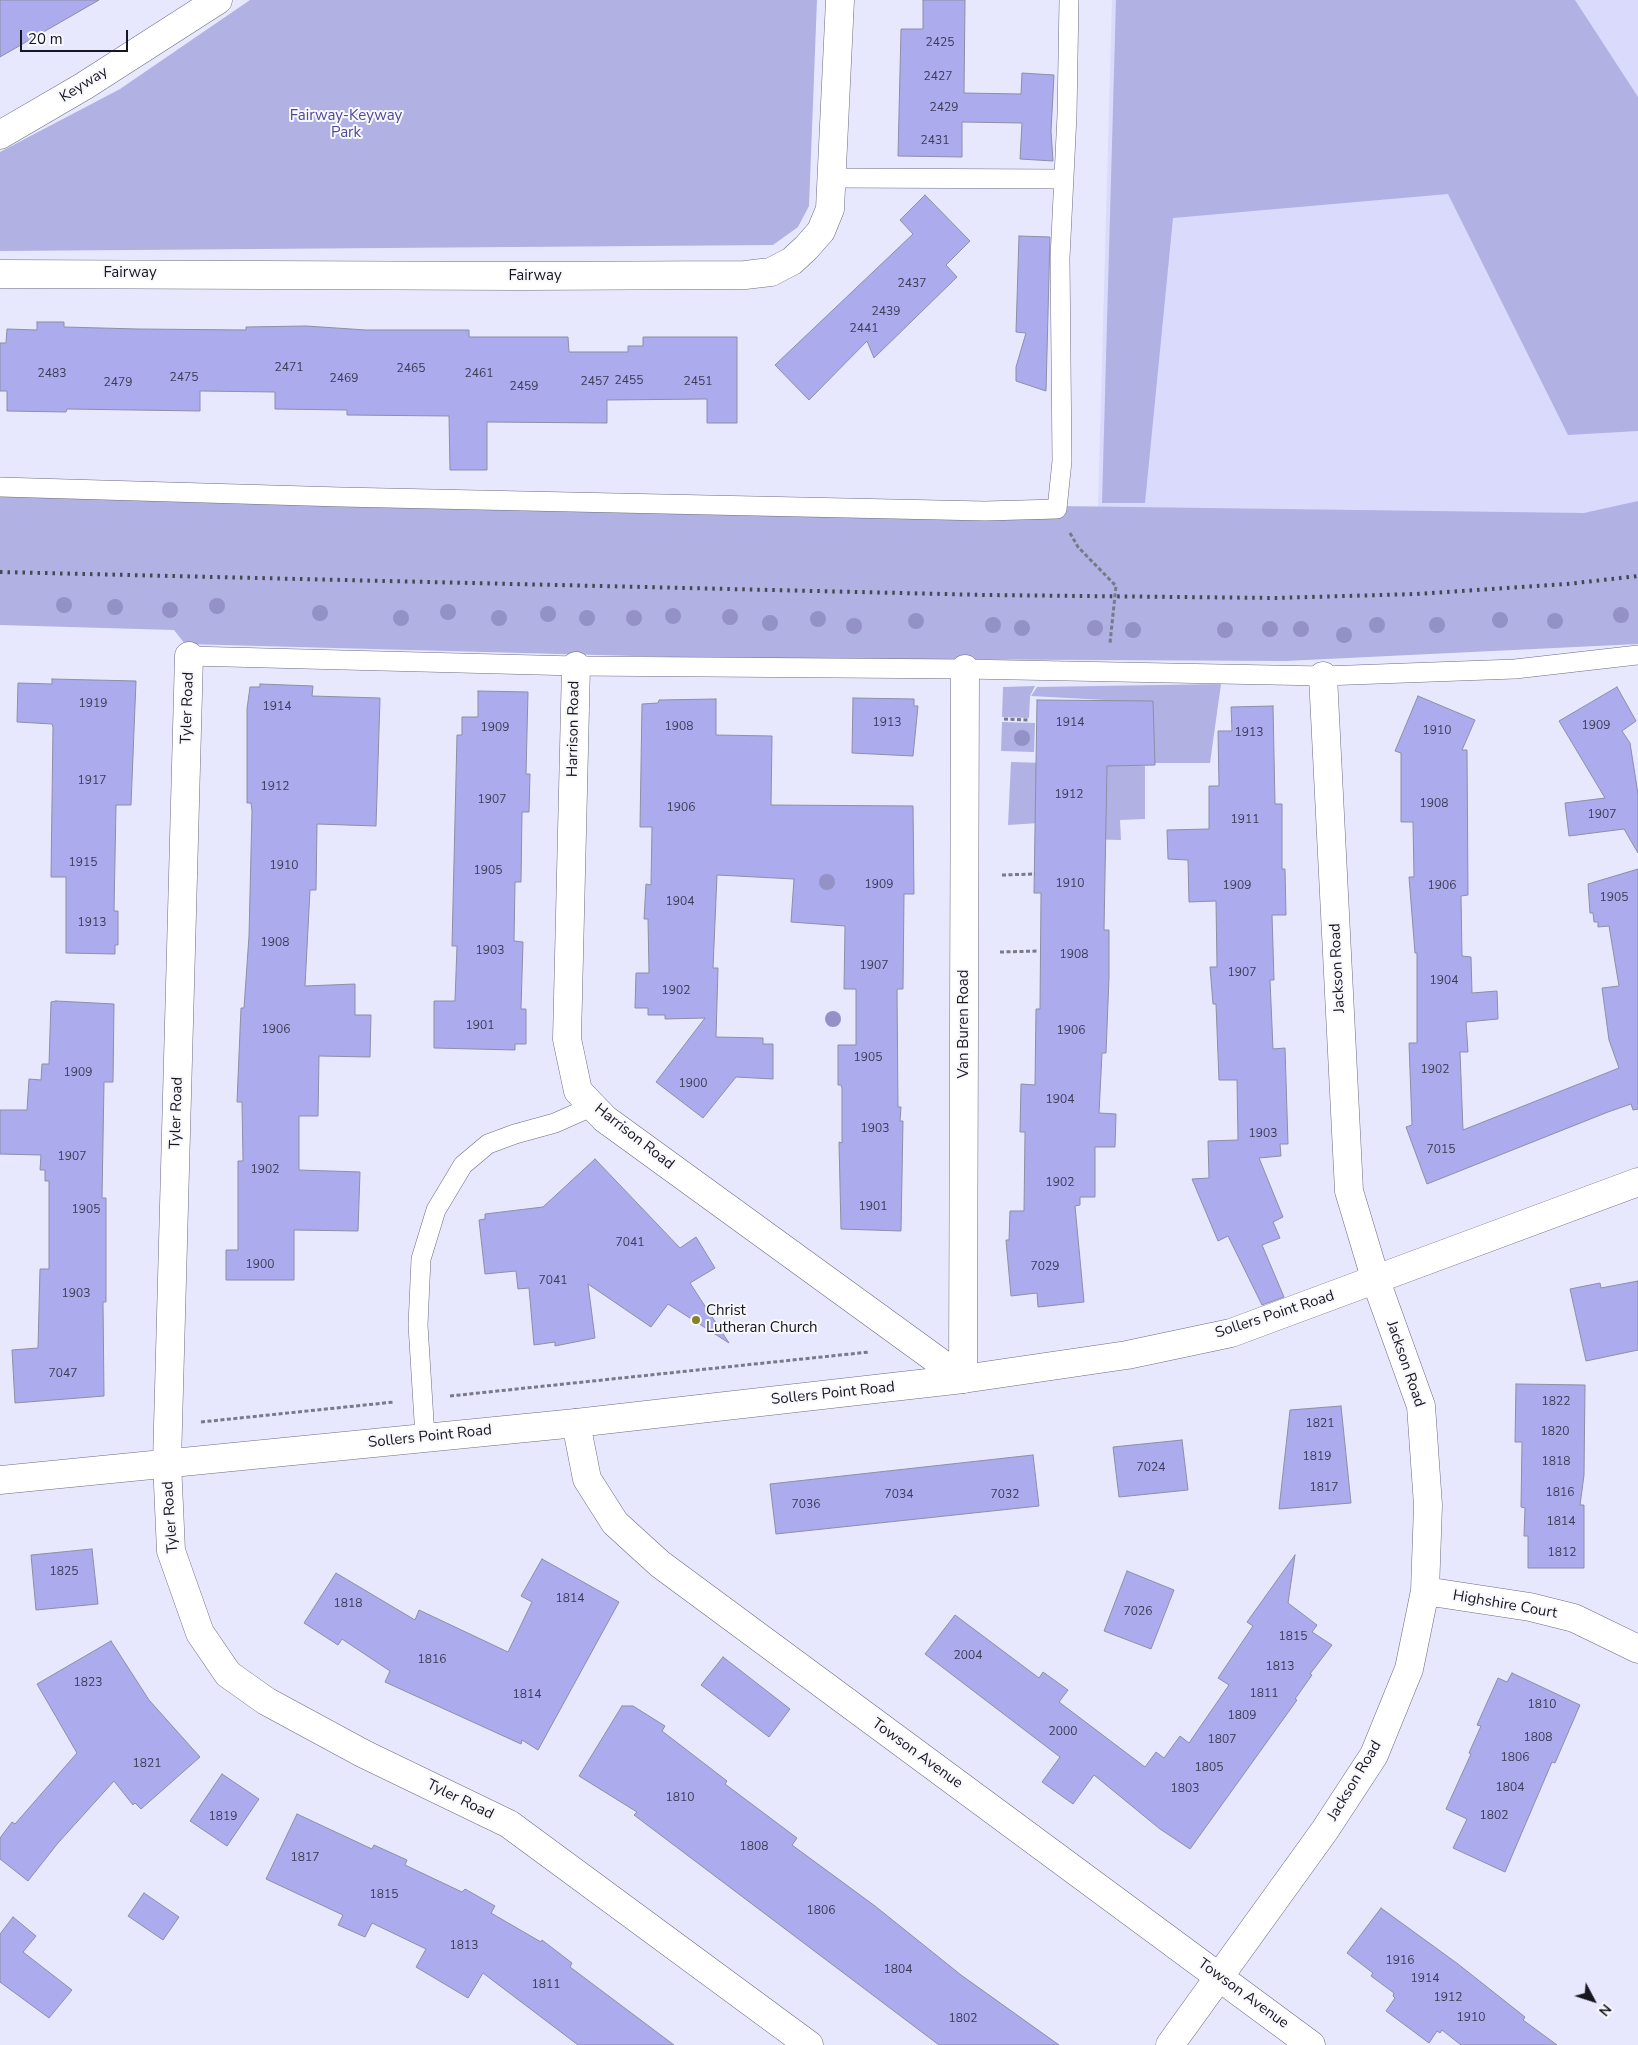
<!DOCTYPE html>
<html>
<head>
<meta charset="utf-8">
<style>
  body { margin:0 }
  #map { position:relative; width:1638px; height:2045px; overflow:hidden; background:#e7e8fe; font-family:"Nunito Sans",sans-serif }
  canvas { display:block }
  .north { position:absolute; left:1568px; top:1975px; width:50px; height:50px; -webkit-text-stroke:4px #f7f7fc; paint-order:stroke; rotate:130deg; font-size:14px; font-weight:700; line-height:20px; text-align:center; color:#171720 }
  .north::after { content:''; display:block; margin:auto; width:18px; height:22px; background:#171720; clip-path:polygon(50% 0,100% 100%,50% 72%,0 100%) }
  .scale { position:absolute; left:20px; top:30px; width:108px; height:22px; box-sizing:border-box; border:2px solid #171720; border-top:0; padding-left:6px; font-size:15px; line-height:18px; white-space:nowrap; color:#171720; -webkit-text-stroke:4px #f7f7fc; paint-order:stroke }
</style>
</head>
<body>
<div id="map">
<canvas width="1638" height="2045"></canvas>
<div class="north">N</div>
<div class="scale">20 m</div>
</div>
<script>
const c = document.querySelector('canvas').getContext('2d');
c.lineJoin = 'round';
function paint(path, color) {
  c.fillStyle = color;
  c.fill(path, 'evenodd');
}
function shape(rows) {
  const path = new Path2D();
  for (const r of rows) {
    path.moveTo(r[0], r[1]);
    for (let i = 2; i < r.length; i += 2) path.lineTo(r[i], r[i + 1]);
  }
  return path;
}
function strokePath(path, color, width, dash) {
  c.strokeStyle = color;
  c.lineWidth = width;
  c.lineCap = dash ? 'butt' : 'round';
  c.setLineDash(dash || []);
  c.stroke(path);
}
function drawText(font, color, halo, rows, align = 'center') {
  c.font = font + ' "Nunito Sans",sans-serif';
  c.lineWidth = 4;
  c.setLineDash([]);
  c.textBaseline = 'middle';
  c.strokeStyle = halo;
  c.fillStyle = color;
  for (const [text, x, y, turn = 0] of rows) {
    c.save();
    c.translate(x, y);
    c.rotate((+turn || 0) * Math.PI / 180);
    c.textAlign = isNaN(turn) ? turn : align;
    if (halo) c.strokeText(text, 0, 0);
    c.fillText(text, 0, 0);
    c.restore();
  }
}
paint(shape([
  [1112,0,1638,0,1638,525,1097,543]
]), '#d9dafc');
paint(shape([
  [250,0,817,0,809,206,798,227,773,245,0,251,0,152,120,89],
  [1116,0,1575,0,1638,97,1638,431,1568,435,1448,194,1173,218,1145,503,1102,503],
  [0,492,1584,513,1638,501,1638,644,1285,661,710,658,185,644,174,630,0,625],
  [1221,684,1210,763,1130,763,1104,748,1105,700,1031,696,1037,687],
  [1035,686,1030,696,1029,718,1002,717,1003,687],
  [1002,722,1035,723,1034,752,1001,751],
  [1011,762,1145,766,1145,819,1120,820,1121,840,1040,838,1039,823,1008,825]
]), '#b1b1e3');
const building = shape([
  [0,0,99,0,0,57,0,0],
  [923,0,965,0,964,93,1021,94,1022,73,1054,75,1051,131,1053,161,1020,159,1022,123,962,122,962,157,898,156,901,29,923,29,923,0],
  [925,195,970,241,946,265,957,277,874,358,867,341,809,400,775,365,913,234,900,220,925,195],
  [1019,236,1050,237,1046,391,1016,381,1016,367,1026,333,1016,332,1019,236],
  [37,322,64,322,64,327,138,329,246,330,246,327,306,326,366,330,469,330,469,337,568,337,569,352,628,352,628,346,643,346,643,337,737,337,737,423,707,423,707,399,607,400,607,423,487,422,487,470,450,470,449,416,347,415,347,410,275,409,275,392,200,391,200,411,67,409,66,412,7,411,7,391,0,391,0,343,6,343,7,329,37,330,37,322],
  [52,679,136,681,131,805,116,805,114,911,118,911,118,945,115,945,115,954,66,953,66,877,51,877,53,727,52,724,17,722,18,683,52,684,52,679],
  [260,684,313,686,312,696,380,698,376,826,317,824,316,890,310,890,305,986,355,984,355,1015,371,1015,370,1057,319,1056,318,1116,299,1116,299,1170,360,1172,358,1231,294,1230,294,1280,226,1280,226,1250,238,1250,238,1161,243,1161,242,1102,237,1102,241,1008,244,1008,249,936,252,811,251,803,247,803,247,709,250,687,260,687,260,684],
  [1617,687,1636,721,1622,731,1630,743,1638,794,1638,853,1624,829,1569,836,1565,803,1605,798,1559,721,1617,687],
  [478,691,528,692,526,774,530,774,529,812,522,812,521,882,515,882,514,941,523,942,521,1009,526,1009,526,1044,515,1044,515,1050,434,1048,434,1001,455,1001,457,946,452,946,457,735,462,735,462,717,478,717,478,691],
  [1418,696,1475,720,1462,750,1467,750,1468,895,1461,896,1462,956,1471,957,1472,993,1497,991,1498,1019,1466,1022,1468,1052,1460,1052,1463,1130,1619,1068,1609,1040,1602,988,1619,986,1609,926,1598,927,1598,922,1594,922,1593,913,1590,913,1588,884,1638,869,1638,1109,1633,1110,1631,1104,1608,1112,1427,1184,1406,1127,1412,1125,1409,1043,1417,1043,1417,953,1415,953,1409,877,1414,877,1413,822,1401,822,1401,753,1395,751,1418,696],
  [853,698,914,699,914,706,918,706,913,756,852,753,853,698],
  [716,699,716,735,772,736,771,805,913,806,914,894,904,894,903,989,897,989,898,1107,901,1107,900,1121,903,1121,901,1231,841,1229,839,1142,842,1143,842,1088,841,1085,838,1085,838,1045,856,1045,856,989,844,989,845,926,791,922,794,879,717,875,713,968,718,968,716,1037,763,1038,763,1044,773,1044,773,1079,736,1077,703,1118,656,1082,705,1018,665,1019,665,1015,648,1015,648,1008,635,1008,636,973,649,973,648,919,644,919,646,884,651,885,652,827,640,827,642,704,658,703,659,700,716,699],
  [1037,700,1153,701,1155,765,1107,766,1104,930,1109,930,1109,977,1106,1053,1102,1053,1099,1113,1116,1114,1115,1147,1095,1147,1095,1197,1080,1197,1080,1205,1075,1206,1084,1302,1038,1307,1037,1293,1011,1296,1006,1240,1009,1240,1010,1211,1024,1211,1025,1132,1020,1132,1021,1084,1035,1085,1036,1009,1040,1009,1041,893,1034,893,1037,700],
  [1273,706,1275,804,1282,804,1282,869,1285,869,1286,915,1272,915,1274,980,1270,980,1273,1049,1285,1048,1288,1144,1280,1144,1281,1156,1259,1158,1283,1217,1273,1222,1280,1238,1262,1245,1284,1297,1262,1305,1228,1236,1218,1241,1192,1179,1209,1178,1208,1141,1238,1140,1237,1080,1219,1080,1216,1004,1213,1004,1210,967,1217,967,1216,901,1189,902,1188,860,1168,859,1167,830,1209,829,1209,786,1219,786,1218,731,1232,731,1231,707,1273,706],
  [56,1001,114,1004,113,1082,104,1082,102,1198,106,1198,106,1302,103,1302,104,1396,15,1403,12,1350,38,1348,40,1269,49,1269,49,1181,45,1181,45,1170,40,1170,41,1155,0,1154,0,1110,27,1110,29,1079,41,1080,42,1064,49,1064,51,1002,56,1001],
  [595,1159,680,1248,696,1237,715,1268,690,1283,729,1343,668,1304,651,1327,588,1284,595,1338,555,1346,555,1342,534,1345,529,1288,518,1289,516,1271,485,1274,479,1220,485,1219,485,1214,543,1207,595,1159],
  [1638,1281,1638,1350,1586,1361,1570,1289,1600,1283,1601,1288,1638,1281],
  [1516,1384,1585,1385,1584,1475,1580,1505,1584,1505,1584,1568,1528,1568,1528,1536,1524,1536,1525,1508,1521,1507,1522,1442,1515,1442,1516,1384],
  [1341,1406,1351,1503,1279,1509,1290,1410,1341,1406],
  [1182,1440,1188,1490,1119,1497,1113,1447,1182,1440],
  [1033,1455,1039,1506,776,1534,770,1484,1033,1455],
  [92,1549,98,1604,36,1610,31,1555,92,1549],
  [1295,1555,1288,1603,1317,1625,1312,1632,1332,1645,1310,1674,1312,1675,1295,1699,1297,1700,1190,1849,1160,1829,1094,1775,1073,1804,1042,1782,1060,1757,925,1654,955,1615,1039,1678,1043,1672,1068,1690,1059,1702,1145,1767,1156,1752,1164,1758,1180,1736,1189,1743,1229,1685,1218,1678,1253,1626,1247,1622,1295,1555],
  [542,1559,619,1602,538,1750,522,1740,521,1744,385,1682,390,1671,342,1639,338,1645,304,1623,336,1573,415,1620,419,1610,508,1652,532,1602,521,1596,542,1559],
  [1127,1571,1174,1590,1151,1649,1104,1631,1127,1571],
  [111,1641,149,1700,200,1757,141,1809,135,1803,133,1805,114,1781,58,1843,28,1881,0,1859,0,1838,12,1822,15,1824,77,1753,37,1684,111,1641],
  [723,1657,790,1709,769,1737,701,1685,723,1657],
  [1512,1673,1580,1705,1555,1763,1552,1762,1505,1872,1453,1848,1467,1819,1446,1809,1471,1754,1469,1753,1481,1726,1477,1725,1498,1678,1507,1682,1512,1673],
  [622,1706,633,1706,665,1726,662,1731,727,1781,725,1784,797,1838,792,1845,875,1906,961,1975,1059,2045,939,2045,634,1815,637,1812,579,1776,622,1706],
  [222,1774,259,1799,227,1846,190,1821,222,1774],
  [297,1814,372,1849,374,1845,407,1860,405,1865,462,1892,465,1889,495,1906,491,1913,541,1942,542,1940,572,1963,570,1967,674,2045,578,2045,483,1973,468,1998,416,1967,426,1949,372,1923,365,1937,338,1925,343,1915,266,1879,297,1814],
  [144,1893,179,1917,163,1940,128,1916,144,1893],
  [1381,1908,1458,1964,1525,2017,1523,2020,1557,2045,1461,2045,1442,2030,1440,2033,1437,2031,1429,2043,1386,2011,1395,1998,1393,1996,1394,1993,1371,1976,1373,1973,1347,1953,1381,1908],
  [13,1917,36,1936,23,1952,72,1990,49,2018,0,1982,0,1934,13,1917]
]);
paint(building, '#ababee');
strokePath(building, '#8d8ea7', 1);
const lane = shape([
  [832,178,1064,179],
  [0,487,341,497,985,511,1057,509,1062,461,1060,258,1067,115,1069,0],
  [189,656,576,666,965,669,1323,676,1515,669,1638,655],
  [425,1437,418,1325,421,1259,436,1210,463,1165,488,1144,515,1134,555,1123,593,1106]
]);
const street = shape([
  [0,135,84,86,218,0],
  [0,274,521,276,745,275,771,272,792,261,806,248,821,231,830,209,840,0],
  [189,656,167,1462,171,1551,200,1633,228,1674,266,1701,364,1754,509,1824,809,2045],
  [576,666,567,1039,578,1091,605,1119,963,1379],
  [963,1379,965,669],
  [576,1423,587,1479,615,1523,660,1564,1311,2045],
  [1425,1591,1530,1607,1574,1618,1638,1649],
  [1170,2045,1325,1830,1374,1755,1409,1669,1425,1591,1428,1505,1421,1406,1376,1281,1349,1191,1323,676]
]);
const secondary = shape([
  [0,1480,576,1423,963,1379,1127,1355,1231,1333,1638,1182]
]);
strokePath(lane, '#6b6c83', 20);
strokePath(street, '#6b6c83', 29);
strokePath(secondary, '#6b6c83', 29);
strokePath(shape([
  [1070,533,1078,547,1116,586,1110,643],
  [1004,719,1030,720],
  [1002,875,1035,874],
  [1000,952,1039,951],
  [450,1396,869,1352],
  [201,1422,394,1402]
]), '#797989', 3, [4, 2.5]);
strokePath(lane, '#fff', 19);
strokePath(street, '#fff', 28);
strokePath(secondary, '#fff', 28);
strokePath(shape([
  [0,572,986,595,1275,598,1416,594,1567,584,1638,576]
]), '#474753', 4, [2.5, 5]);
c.fillStyle = '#9491c6';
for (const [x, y] of [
  [64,605],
  [217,606],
  [115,607],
  [170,610],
  [448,612],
  [320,613],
  [548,614],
  [1621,615],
  [673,616],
  [730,617],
  [401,618],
  [499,618],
  [587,618],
  [634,618],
  [818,619],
  [1500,620],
  [916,621],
  [1555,621],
  [770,623],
  [993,625],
  [1377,625],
  [1437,625],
  [854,626],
  [1022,628],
  [1095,628],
  [1270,629],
  [1301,629],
  [1133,630],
  [1225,630],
  [1344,635],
  [1022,738],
  [827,882],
  [833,1019]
]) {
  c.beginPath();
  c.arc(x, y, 8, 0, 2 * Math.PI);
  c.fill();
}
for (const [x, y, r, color] of [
  [696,1320,5,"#888027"]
]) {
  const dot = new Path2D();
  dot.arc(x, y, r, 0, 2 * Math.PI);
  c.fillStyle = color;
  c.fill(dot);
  strokePath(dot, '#f7f7fc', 2);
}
drawText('12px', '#3c3c54', null, [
  ["2425",940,43],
  ["2427",938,77],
  ["2429",944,108],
  ["2431",935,141],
  ["2437",912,284],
  ["2439",886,312],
  ["2441",864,329],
  ["2471",289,368],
  ["2465",411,369],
  ["2483",52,374],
  ["2461",479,374],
  ["2475",184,378],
  ["2469",344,379],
  ["2455",629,381],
  ["2457",595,382],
  ["2451",698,382],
  ["2479",118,383],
  ["2459",524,387],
  ["1919",93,704],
  ["1914",277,707],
  ["1913",887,723],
  ["1914",1070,723],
  ["1909",1596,726],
  ["1908",679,727],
  ["1909",495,728],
  ["1910",1437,731],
  ["1913",1249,733],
  ["1917",92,781],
  ["1912",275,787],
  ["1912",1069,795],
  ["1907",492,800],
  ["1908",1434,804],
  ["1906",681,808],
  ["1907",1602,815],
  ["1911",1245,820],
  ["1915",83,863],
  ["1910",284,866],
  ["1905",488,871],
  ["1910",1070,884],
  ["1909",879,885],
  ["1909",1237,886],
  ["1906",1442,886],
  ["1905",1614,898],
  ["1904",680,902],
  ["1913",92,923],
  ["1908",275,943],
  ["1903",490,951],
  ["1908",1074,955],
  ["1907",874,966],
  ["1907",1242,973],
  ["1904",1444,981],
  ["1902",676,991],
  ["1901",480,1026],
  ["1906",276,1030],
  ["1906",1071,1031],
  ["1905",868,1058],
  ["1902",1435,1070],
  ["1909",78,1073],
  ["1900",693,1084],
  ["1904",1060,1100],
  ["1903",875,1129],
  ["1903",1263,1134],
  ["7015",1441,1150],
  ["1907",72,1157],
  ["1902",265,1170],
  ["1902",1060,1183],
  ["1901",873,1207],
  ["1905",86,1210],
  ["7041",630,1243],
  ["1900",260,1265],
  ["7029",1045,1267],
  ["7041",553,1281],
  ["1903",76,1294],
  ["7047",63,1374],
  ["1822",1556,1402],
  ["1821",1320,1424],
  ["1820",1555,1432],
  ["1819",1317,1457],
  ["1818",1556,1462],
  ["7024",1151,1468],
  ["1817",1324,1488],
  ["1816",1560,1493],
  ["7034",899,1495],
  ["7032",1005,1495],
  ["7036",806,1505],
  ["1814",1561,1522],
  ["1812",1562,1553],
  ["1825",64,1572],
  ["1814",570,1599],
  ["1818",348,1604],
  ["7026",1138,1612],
  ["1815",1293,1637],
  ["2004",968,1656],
  ["1816",432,1660],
  ["1813",1280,1667],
  ["1823",88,1683],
  ["1811",1264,1694],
  ["1814",527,1695],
  ["1810",1542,1705],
  ["1809",1242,1716],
  ["2000",1063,1732],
  ["1808",1538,1738],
  ["1807",1222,1740],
  ["1806",1515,1758],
  ["1821",147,1764],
  ["1805",1209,1768],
  ["1804",1510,1788],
  ["1803",1185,1789],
  ["1810",680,1798],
  ["1802",1494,1816],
  ["1819",223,1817],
  ["1808",754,1847],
  ["1817",305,1858],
  ["1815",384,1895],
  ["1806",821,1911],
  ["1813",464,1946],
  ["1916",1400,1961],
  ["1804",898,1970],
  ["1914",1425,1979],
  ["1811",546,1985],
  ["1912",1448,1998],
  ["1910",1471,2018],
  ["1802",963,2019]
]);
drawText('15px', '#171720', '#f7f7fc', [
  ["Keyway",84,85,-32],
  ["Fairway",130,273],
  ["Fairway",535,276],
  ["Tyler Road",188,708,-88],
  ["Harrison Road",574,729,-89],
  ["Jackson Road",1338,968,-93],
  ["Van Buren Road",964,1024,-90],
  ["Tyler Road",177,1113,-88],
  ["Harrison Road",634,1137,38],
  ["Sollers Point Road",1275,1315,-18],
  ["Jackson Road",1405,1364,71],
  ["Sollers Point Road",833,1394,-6],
  ["Sollers Point Road",430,1437,-6],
  ["Tyler Road",171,1517,-94],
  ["Highshire Court",1505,1605,10],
  ["Towson Avenue",917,1754,36],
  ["Jackson Road",1355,1781,-59],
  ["Tyler Road",460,1800,26],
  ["Towson Avenue",1243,1994,36]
]);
drawText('15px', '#504998', '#f7f7fc', [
  ["Fairway-Keyway",346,116],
  ["Park",346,133]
]);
drawText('15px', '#171720', '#f7f7fc', [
  ["Christ",706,1311],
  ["Lutheran Church",706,1328]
], 'left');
</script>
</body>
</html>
